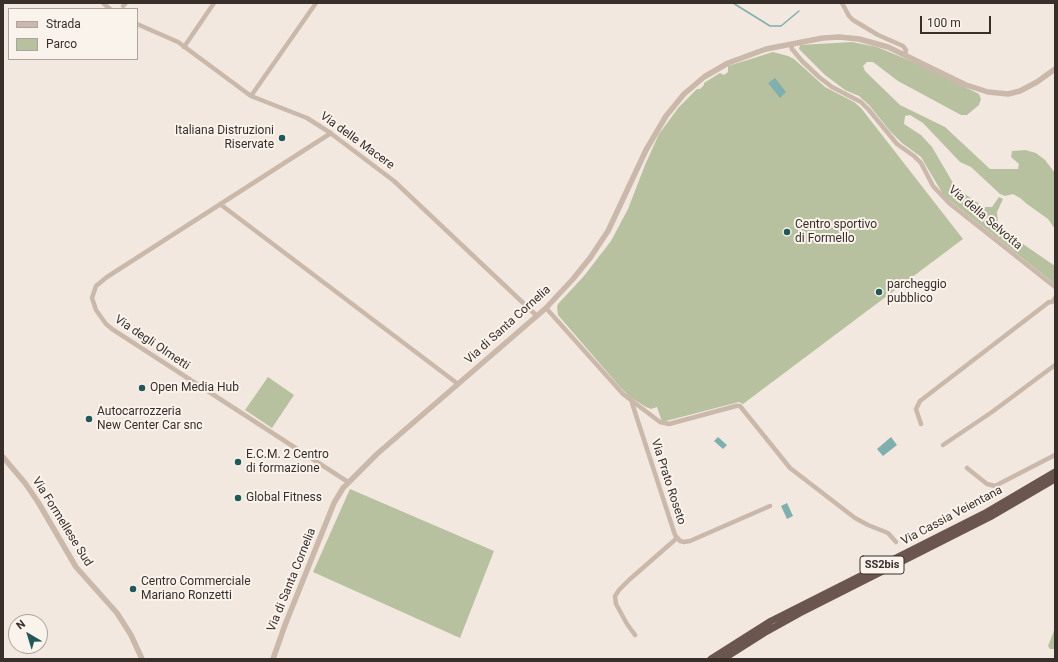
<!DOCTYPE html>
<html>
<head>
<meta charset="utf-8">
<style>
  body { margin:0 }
  #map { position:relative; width:1058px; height:662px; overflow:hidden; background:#f2e8df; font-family:Roboto,sans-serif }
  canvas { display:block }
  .frame { position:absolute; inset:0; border:4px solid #382e2a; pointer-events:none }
  .legend { position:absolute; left:8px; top:8px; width:130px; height:52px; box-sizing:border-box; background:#faf3ec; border:1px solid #aca49e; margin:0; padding:5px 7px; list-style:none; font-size:12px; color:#382e2a }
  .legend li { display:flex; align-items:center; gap:8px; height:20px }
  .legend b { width:20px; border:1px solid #aca49e }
  .north { position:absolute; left:8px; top:614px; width:40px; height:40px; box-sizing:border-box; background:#faf3ec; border:1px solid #aca49e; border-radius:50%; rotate:322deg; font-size:11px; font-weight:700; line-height:16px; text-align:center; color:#382e2a }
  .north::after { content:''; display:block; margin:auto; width:14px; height:18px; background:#215859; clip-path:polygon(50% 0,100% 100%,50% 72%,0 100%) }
  .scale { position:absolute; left:920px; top:16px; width:71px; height:18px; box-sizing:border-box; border:2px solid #382e2a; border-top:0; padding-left:5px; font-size:12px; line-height:14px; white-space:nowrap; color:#382e2a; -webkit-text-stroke:3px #faf3ec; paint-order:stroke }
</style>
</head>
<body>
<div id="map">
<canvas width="1058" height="662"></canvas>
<div class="frame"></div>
<ul class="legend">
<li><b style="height:5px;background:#cab8ab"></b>Strada</li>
<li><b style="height:11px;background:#b8c19f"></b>Parco</li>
</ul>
<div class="north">N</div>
<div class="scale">100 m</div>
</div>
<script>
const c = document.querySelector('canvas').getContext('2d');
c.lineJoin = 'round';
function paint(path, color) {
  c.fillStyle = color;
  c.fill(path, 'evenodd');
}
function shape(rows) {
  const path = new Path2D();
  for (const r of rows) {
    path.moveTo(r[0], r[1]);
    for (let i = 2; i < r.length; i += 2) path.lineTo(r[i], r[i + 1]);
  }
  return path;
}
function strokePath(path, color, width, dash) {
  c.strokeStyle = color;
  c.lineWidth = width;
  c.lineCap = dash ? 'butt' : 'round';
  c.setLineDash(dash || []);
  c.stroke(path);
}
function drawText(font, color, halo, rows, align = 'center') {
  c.font = font + ' Roboto,sans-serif';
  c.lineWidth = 4;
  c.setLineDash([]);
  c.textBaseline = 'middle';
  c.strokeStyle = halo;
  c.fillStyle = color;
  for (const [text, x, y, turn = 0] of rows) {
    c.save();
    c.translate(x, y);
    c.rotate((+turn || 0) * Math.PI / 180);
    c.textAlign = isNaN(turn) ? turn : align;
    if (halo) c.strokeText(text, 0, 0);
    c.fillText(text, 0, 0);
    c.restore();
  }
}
paint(shape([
  [852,42,877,47,918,64,979,94,981,99,979,105,967,115,961,115,898,81,873,62,867,62,863,66,865,71,900,105,945,127,990,169,1018,169,1019,164,1011,157,1012,151,1025,150,1036,153,1045,160,1055,173,1055,229,1048,219,1027,204,1020,198,1013,194,1005,196,1000,194,971,167,960,162,923,123,910,115,905,116,904,124,921,135,932,147,956,188,984,207,992,207,999,197,1003,199,997,212,998,222,1004,231,1055,266,1055,284,944,196,921,157,902,143,890,131,869,105,859,96,845,90,825,75,799,49,800,45],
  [773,52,788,56,794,59,825,87,854,102,861,108,963,239,743,404,739,402,662,422,657,407,651,409,646,407,630,397,620,387,558,315,557,307,558,304,584,276,611,241,628,209,645,165,659,134,679,107,697,89,700,89,704,85,704,83,720,73,724,75,728,72,728,66],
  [268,377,294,395,272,428,245,410],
  [350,489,494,551,460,638,313,572],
  [1055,628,1055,648,1054,649,1050,649,1048,646]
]), '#b8c19f');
paint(shape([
  [775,78,786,92,780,98,768,83],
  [718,437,727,445,723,449,714,441],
  [891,437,897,445,883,456,877,449],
  [787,503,793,516,787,519,781,506]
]), '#7fafae');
strokePath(shape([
  [733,3,770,26,781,26,799,11]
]), '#7fafae', 1.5);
strokePath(shape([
  [103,3,110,9],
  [842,3,849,16,853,20,878,35,903,46,906,50,905,55],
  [123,6,126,3],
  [137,24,178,42,251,96,307,118,329,132,394,181,537,316],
  [791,44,792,49,802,61,819,77,832,87,861,102,869,110,897,144,914,156,921,163,933,186,949,203,1055,287],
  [184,47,214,3],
  [251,96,316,3],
  [331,133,107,277,96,286,92,298,96,310,106,324,112,329,348,482],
  [220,204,458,384],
  [546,308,623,394,660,422,669,424,736,406,740,406,790,468,855,518,868,525,888,533,896,542],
  [632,403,675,535,680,541,684,542,690,541,770,506],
  [921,424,916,409,920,401,1049,302,1052,302,1055,298],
  [943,445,992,412,1055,365],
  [967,468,987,484,995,486,1055,455],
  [635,635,627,624,616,604,615,596,619,590,629,580,677,538]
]), '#cab8ab', 4.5);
strokePath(shape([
  [3,457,25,483,38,502,76,567,117,613,131,635,142,659],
  [273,659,285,625,334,503,343,488,377,454,546,308,573,279,590,258,608,231,646,150,666,116,684,94,704,77,728,63,766,49,823,38,839,37,859,39,888,47,966,85,988,92,1008,94,1020,91,1037,82,1055,69]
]), '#cab8ab', 5.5);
strokePath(shape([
  [711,659,771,621,987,512,1055,472],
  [723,659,764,633,800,613,990,517,1055,479]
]), '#6a564f', 7);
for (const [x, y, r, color] of [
  [282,138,4,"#215859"],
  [787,232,4,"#215859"],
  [879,292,4,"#215859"],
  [142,388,4,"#215859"],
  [89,419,4,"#215859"],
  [238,462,4,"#215859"],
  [238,498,4,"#215859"],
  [133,589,4,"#215859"]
]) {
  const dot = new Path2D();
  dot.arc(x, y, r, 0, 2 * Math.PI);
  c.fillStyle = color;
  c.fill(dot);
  strokePath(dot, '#faf3ec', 1.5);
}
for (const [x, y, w] of [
  [882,565,44]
]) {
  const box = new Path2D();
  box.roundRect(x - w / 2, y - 9, w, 18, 3);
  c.fillStyle = '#faf3ec';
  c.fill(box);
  strokePath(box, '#382e2a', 1);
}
drawText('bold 11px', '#382e2a', null, [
  ["SS2bis",882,565]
]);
drawText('12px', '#382e2a', '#faf3ec', [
  ["Italiana Distruzioni",274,131,"right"],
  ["Riservate",274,145,"right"],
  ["Centro sportivo",795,225],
  ["di Formello",795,239],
  ["parcheggio",887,285],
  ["pubblico",887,299],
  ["Open Media Hub",150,388],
  ["Autocarrozzeria",97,412],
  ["New Center Car snc",97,426],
  ["E.C.M. 2 Centro",246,455],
  ["di formazione",246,469],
  ["Global Fitness",246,498],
  ["Centro Commerciale",141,582],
  ["Mariano Ronzetti",141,596]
], 'left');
drawText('12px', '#382e2a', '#faf3ec', [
  ["Via delle Macere",357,141,36],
  ["Via della Selvotta",985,218,40],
  ["Via di Santa Cornelia",508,325,-42],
  ["Via degli Olmetti",152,343,34],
  ["Via Prato Roseto",668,482,72],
  ["Via Cassia Veientana",952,516,-28],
  ["Via Formellese Sud",62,522,58],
  ["Via di Santa Cornelia",292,580,-68]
]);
</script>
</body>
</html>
